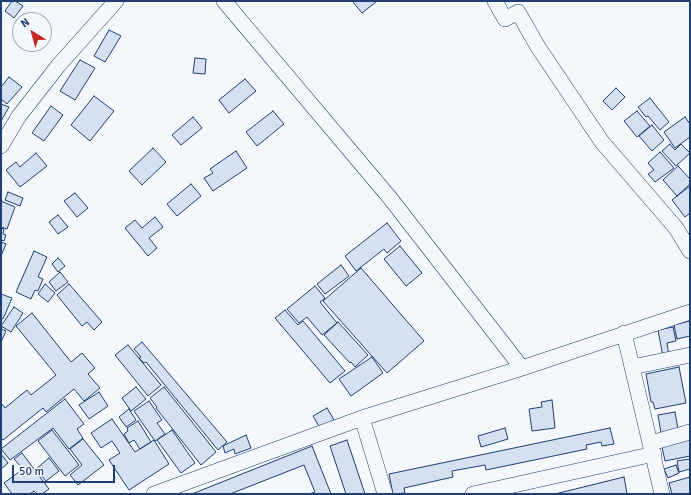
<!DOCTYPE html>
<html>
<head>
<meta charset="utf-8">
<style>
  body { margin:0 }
  #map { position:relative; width:691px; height:495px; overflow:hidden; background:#f4f7fb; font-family:Signika,sans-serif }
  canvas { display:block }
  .frame { position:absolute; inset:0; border:2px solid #1d3f73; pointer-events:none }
  .north { position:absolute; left:12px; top:12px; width:40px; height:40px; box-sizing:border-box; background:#f4f7fb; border:1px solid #9eadc5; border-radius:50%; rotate:323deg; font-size:11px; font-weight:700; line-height:16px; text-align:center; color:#1d3f73 }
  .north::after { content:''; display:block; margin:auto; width:14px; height:18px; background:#c62828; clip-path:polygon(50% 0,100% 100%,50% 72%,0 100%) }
  .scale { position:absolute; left:12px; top:465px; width:103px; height:18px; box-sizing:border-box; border:2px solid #1d3f73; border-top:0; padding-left:5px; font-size:12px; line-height:14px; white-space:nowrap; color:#1d3f73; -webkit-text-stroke:3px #f4f7fb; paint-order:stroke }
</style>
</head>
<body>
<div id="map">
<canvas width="691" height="495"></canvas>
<div class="frame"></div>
<div class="north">N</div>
<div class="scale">50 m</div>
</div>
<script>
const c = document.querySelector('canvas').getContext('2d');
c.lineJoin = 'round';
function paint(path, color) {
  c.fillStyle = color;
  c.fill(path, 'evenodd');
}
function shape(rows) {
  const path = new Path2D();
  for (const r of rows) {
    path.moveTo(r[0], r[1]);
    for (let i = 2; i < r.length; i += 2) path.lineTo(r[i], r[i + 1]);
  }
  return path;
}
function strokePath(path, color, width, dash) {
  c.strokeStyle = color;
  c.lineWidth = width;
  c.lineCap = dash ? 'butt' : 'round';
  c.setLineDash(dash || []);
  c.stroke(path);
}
const building = shape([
  [12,1,15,1,23,6,14,18,5,11,12,1],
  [354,1,375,1,376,2,362,13,353,2,354,1],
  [109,30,121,36,105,62,94,56,109,30],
  [195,58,206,59,205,74,193,73,195,58],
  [80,60,95,68,75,100,60,91,80,60],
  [9,77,22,87,7,104,1,99,1,87,9,77],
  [245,79,256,91,229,113,219,100,245,79],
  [616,88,625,97,612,110,603,101,616,88],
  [94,96,114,111,90,141,71,125,94,96],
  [650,98,669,122,660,130,648,116,646,117,638,107,650,98],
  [1,104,9,107,1,121,1,104],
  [51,106,63,115,44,141,32,133,51,106],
  [273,111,284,124,257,146,246,132,273,111],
  [637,111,650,126,637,137,624,121,637,111],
  [193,117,202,128,181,145,172,135,193,117],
  [685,117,690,124,690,137,675,148,664,132,685,117],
  [652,125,664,140,652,151,639,136,652,125],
  [670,144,675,150,681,144,690,153,676,166,662,151,670,144],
  [153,148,166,162,142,185,129,171,153,148],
  [236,151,247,168,213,191,204,178,213,173,210,169,236,151],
  [660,152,674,168,655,182,648,174,654,170,648,163,660,152],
  [36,153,47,166,20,187,6,170,16,162,20,167,36,153],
  [678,166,690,179,690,184,677,196,663,180,678,166],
  [191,184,201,196,177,216,167,204,191,184],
  [690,186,690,213,685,217,672,200,690,186],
  [8,192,23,198,20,206,5,200,8,192],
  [75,193,88,208,77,217,64,201,75,193],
  [1,201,15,207,7,229,1,227,1,201],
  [58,215,68,227,58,234,49,222,58,215],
  [155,217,163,227,149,238,157,248,148,256,125,228,135,220,142,228,155,217],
  [387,223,401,241,387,253,384,249,356,271,345,256,387,223],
  [1,228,4,229,3,234,6,235,4,241,1,240,1,228],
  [1,242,6,244,1,256,1,242],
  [400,246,422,273,406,286,384,259,400,246],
  [34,251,47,257,38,277,43,279,38,291,35,290,31,299,16,292,34,251],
  [58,258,65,266,58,272,52,264,58,258],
  [341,265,349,276,325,294,317,284,341,265],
  [361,268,424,341,387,373,323,301,361,268],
  [60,272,68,282,56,291,49,282,60,272],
  [45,284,55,293,48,302,38,294,45,284],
  [69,284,102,322,94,330,87,322,82,326,57,295,69,284],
  [315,286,325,298,320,302,337,323,322,335,307,317,299,323,287,309,315,286],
  [1,294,12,298,3,319,1,318,1,294],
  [14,307,23,313,11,332,1,326,14,307],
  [285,310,298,325,303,321,345,371,330,383,275,318,285,310],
  [32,313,71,362,82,353,95,368,88,374,100,388,84,401,74,389,46,412,43,408,3,440,1,438,1,403,5,408,27,390,31,395,56,375,16,326,32,313],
  [690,321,690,336,677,339,674,325,690,321],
  [338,322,368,355,355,367,351,362,350,363,324,335,338,322],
  [673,327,676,341,667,343,669,356,663,357,658,330,673,327],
  [1,329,6,331,1,342,1,329],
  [142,342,227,442,218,450,146,362,144,363,139,358,141,357,134,349,142,342],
  [128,345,161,385,148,396,115,355,128,345],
  [372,357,383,373,351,396,339,379,372,357],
  [679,367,686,403,655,409,653,402,651,402,646,374,679,367],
  [136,387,146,399,131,411,122,398,136,387],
  [164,387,216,452,201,465,156,408,157,407,150,398,164,387],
  [99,392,108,406,89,419,79,405,99,392],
  [65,399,84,424,77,429,83,438,69,449,53,428,10,460,1,449,65,399],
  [552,400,555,428,532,431,529,409,542,407,541,402,552,400],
  [149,401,162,420,157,423,165,434,155,441,134,411,149,401],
  [327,408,334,420,320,428,313,416,327,408],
  [129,409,136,420,126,427,119,417,129,409],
  [675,412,678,429,661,433,658,415,675,412],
  [112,419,135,452,154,440,169,464,129,490,109,460,120,453,112,441,101,448,91,433,112,419],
  [138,421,151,442,140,449,134,440,129,443,124,434,128,431,127,428,138,421],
  [505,428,508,439,481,447,478,436,505,428],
  [610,428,614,444,602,446,601,442,586,445,587,449,486,470,485,465,452,471,453,477,404,488,405,493,393,494,389,474,610,428],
  [52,430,79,465,65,476,38,441,52,430],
  [172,430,195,463,181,473,157,440,172,430],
  [246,435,251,448,235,454,234,449,225,453,223,446,246,435],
  [83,439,104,465,78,485,70,475,82,465,70,449,83,439],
  [690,439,690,456,665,461,661,442,690,439],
  [347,440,365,494,346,494,330,446,347,440],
  [312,446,331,494,309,494,315,492,304,465,230,494,192,494,312,446],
  [22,453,49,489,42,494,37,494,34,491,30,494,12,494,4,483,23,469,14,459,22,453],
  [1,454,8,463,1,469,1,454],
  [49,458,59,471,46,481,36,469,49,458],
  [690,459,690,469,679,472,677,461,690,459],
  [676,465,679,473,668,478,664,469,676,465],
  [624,477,627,494,555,494,624,477],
  [690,477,690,494,672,494,669,483,690,477]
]);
paint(building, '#d5e0f0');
strokePath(building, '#1d3f73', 1);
const minor = shape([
  [224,1,390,198,522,368],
  [495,1,505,19,518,12,538,47,602,142,676,228,690,251],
  [1,146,19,116,58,66,116,1],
  [624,333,662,494],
  [632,367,690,355],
  [362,418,385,494],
  [651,443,690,432],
  [154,494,362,418,522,368,690,312],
  [473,494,654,454]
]);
strokePath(minor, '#1d3f73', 16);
strokePath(minor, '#f4f7fb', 15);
</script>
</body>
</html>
